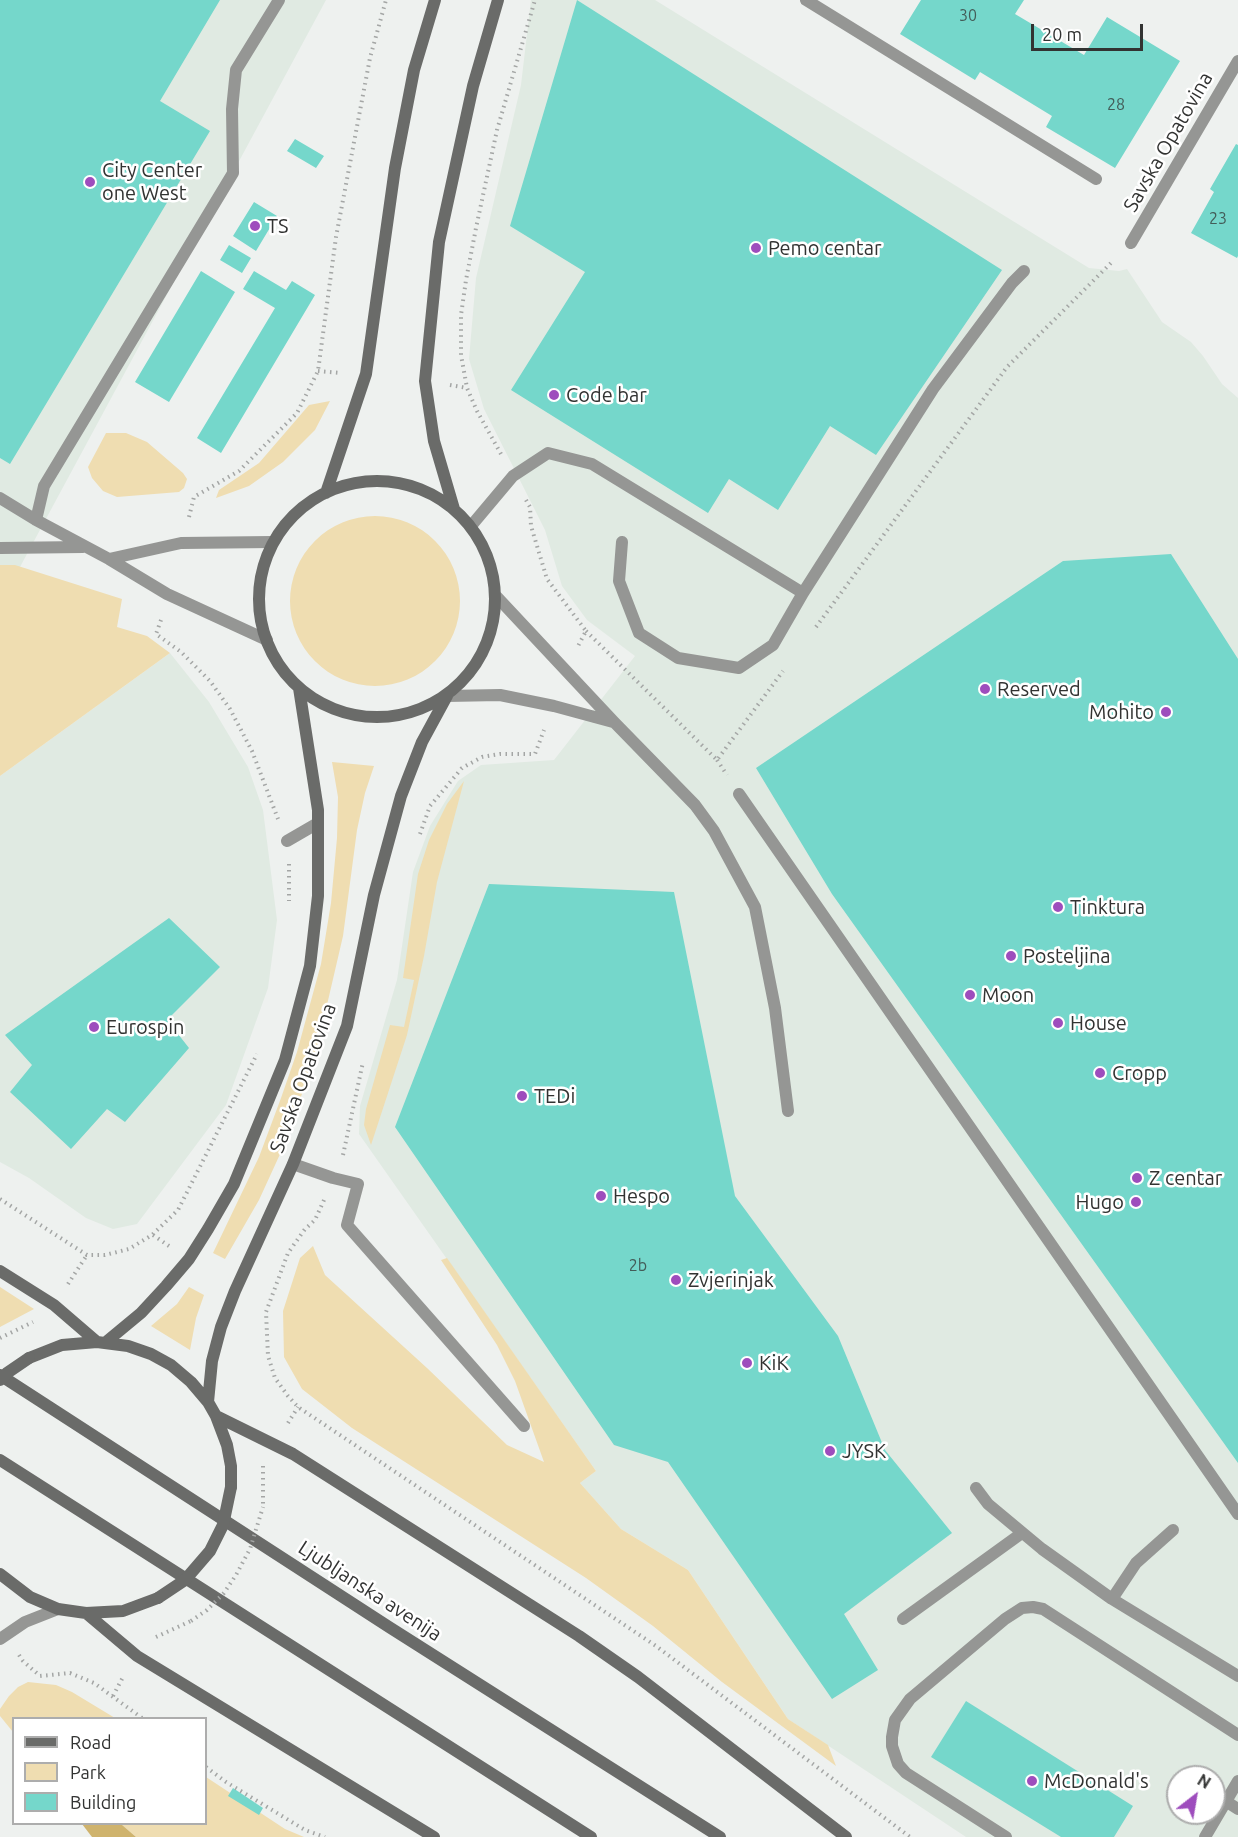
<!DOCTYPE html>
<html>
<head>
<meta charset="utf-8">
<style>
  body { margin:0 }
  #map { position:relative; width:1238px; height:1837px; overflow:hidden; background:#eef1ef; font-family:Ubuntu,sans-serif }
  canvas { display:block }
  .legend { position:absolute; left:12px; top:1717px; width:195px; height:108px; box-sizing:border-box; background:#fff; border:2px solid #adadad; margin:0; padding:8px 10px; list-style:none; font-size:18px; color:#323332 }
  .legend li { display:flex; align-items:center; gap:12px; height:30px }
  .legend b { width:30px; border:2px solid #adadad }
  .north { position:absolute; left:1166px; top:1765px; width:60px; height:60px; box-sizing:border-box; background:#fff; border:2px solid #adadad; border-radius:50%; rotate:31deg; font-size:16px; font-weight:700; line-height:24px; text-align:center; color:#323332 }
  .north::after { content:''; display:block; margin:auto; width:21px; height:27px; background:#9e4dbd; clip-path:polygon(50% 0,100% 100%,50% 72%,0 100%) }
  .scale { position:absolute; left:1031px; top:24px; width:112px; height:27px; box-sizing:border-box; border:3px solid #323332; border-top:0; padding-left:8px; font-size:18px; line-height:21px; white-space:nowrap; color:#323332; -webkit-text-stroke:4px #fff; paint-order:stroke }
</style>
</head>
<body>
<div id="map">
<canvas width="1238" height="1837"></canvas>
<ul class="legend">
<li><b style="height:8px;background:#6a6b69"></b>Road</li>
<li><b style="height:16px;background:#efddb1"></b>Park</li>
<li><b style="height:16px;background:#75d7cb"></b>Building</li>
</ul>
<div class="north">N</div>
<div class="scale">20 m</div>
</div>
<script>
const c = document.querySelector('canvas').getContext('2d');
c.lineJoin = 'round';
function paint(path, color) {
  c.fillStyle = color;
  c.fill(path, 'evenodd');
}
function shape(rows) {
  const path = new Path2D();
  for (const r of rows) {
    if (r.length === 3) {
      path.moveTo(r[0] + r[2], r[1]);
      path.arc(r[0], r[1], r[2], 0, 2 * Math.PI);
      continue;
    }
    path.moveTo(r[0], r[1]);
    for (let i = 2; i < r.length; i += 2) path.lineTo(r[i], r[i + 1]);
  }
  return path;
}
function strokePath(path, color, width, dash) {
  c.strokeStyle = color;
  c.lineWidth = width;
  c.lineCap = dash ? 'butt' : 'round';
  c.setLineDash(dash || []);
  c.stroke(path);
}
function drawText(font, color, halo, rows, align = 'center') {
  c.font = font + ' Ubuntu,sans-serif';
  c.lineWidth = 5;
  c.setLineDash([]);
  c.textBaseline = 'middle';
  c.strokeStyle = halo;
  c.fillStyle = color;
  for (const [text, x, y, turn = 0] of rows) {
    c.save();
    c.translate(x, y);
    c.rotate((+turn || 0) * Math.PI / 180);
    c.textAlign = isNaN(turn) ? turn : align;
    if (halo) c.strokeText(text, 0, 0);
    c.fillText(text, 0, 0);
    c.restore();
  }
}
paint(shape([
  [0,0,326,0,0,604],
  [531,0,655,0,1089,268,1119,271,1127,269,1162,322,1191,342,1203,356,1222,384,1238,398,1238,1837,966,1837,788,1719,688,1570,621,1529,580,1483,596,1471,359,1134,360,1106,397,980,413,872,430,826,458,781,481,765,554,760,635,656,587,620,562,586,545,530,484,409,469,359,476,278,521,85],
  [1178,1777,1214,1777,1214,1813,1178,1813],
  [170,653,209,702,248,767,263,810,277,920,268,988,226,1105,137,1224,113,1229,86,1218,29,1178,0,1162,0,776]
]), '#e0eae2');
paint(shape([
  [330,401,315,430,283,462,249,486,216,498,219,490,259,463,309,405],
  [106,433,126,433,147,442,183,473,187,479,184,488,179,492,117,497,103,491,92,478,88,467],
  [375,601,85],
  [0,565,15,565,122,599,117,627,147,636,170,653,0,776],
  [332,762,374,766,365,793,357,830,343,936,320,1035,307,1080,281,1152,259,1200,225,1259,213,1253,259,1157,281,1098,297,1052,321,964,331,903,337,838,338,797],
  [464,781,437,882,424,956,407,1035,371,1145,364,1125,366,1109,390,1025,404,1027,414,980,403,978,418,874,429,840,447,804],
  [313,1246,325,1275,427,1368,507,1445,544,1462,515,1381,497,1345,441,1260,447,1258,596,1471,580,1483,621,1529,688,1570,788,1719,828,1745,836,1766,722,1682,653,1626,586,1578,352,1428,302,1389,284,1357,283,1311,300,1258],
  [0,1287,34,1309,0,1327],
  [189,1287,204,1295,196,1318,190,1350,151,1326,177,1304],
  [28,1682,56,1685,72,1692,115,1718,14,1718,13,1732,0,1716,0,1709,9,1696,18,1687],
  [206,1777,285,1829,304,1837,136,1837,121,1824,206,1824]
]), '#efddb1');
paint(shape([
  [82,1824,121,1824,136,1837,92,1837]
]), '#cfb36d');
paint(shape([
  [0,0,220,0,160,101,210,131,10,464,0,458],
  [577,0,1002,270,876,455,830,426,778,510,729,479,708,513,511,390,585,272,510,226],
  [921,0,1024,0,1015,14,1084,55,1107,17,1180,61,1115,168,1046,127,1052,116,980,72,975,80,900,34],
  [295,139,324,156,316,168,287,151],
  [1236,144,1238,145,1238,256,1237,258,1191,233,1214,192,1210,189],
  [254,202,277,216,256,251,233,236],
  [229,245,251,258,242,273,220,260],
  [201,271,235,292,169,402,135,382],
  [254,271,286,290,292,281,315,295,221,453,197,438,275,308,243,289],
  [1171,554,1238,659,1238,1463,832,894,756,768,1063,561],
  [489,884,674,892,735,1196,838,1336,885,1450,952,1533,844,1614,878,1670,832,1699,668,1462,614,1445,395,1127],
  [169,918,220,967,167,1020,189,1048,125,1122,107,1109,71,1149,10,1092,32,1065,5,1035],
  [966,1701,1133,1806,1114,1837,1061,1837,931,1757],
  [233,1788,263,1808,259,1815,228,1796]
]), '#75d7cb');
strokePath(shape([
  [318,371,341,373],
  [450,385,467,388],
  [501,454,477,411,467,388,461,355,461,315,466,280,476,228,497,130,535,0],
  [526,500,530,507,531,526,547,579,586,631,577,648],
  [189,517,194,497,239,471,297,413,318,371,336,237,370,58,386,0],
  [161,620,156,634,181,652,210,681,230,709,252,751,278,819],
  [816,627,1007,367,1113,261],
  [586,631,717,760,783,671],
  [717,760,727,775],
  [420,834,430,806,462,768,482,757,500,754,535,754,544,730],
  [289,864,289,901],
  [343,1155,363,1062],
  [0,1199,87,1255,105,1255,129,1249,152,1235,178,1210,257,1054],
  [324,1200,315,1220,305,1229,288,1253,266,1312,268,1356,275,1378,288,1396,298,1407,656,1646,910,1837],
  [153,1235,169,1246],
  [68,1284,87,1255],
  [0,1338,33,1322],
  [288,1423,298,1407],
  [263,1466,263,1507],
  [156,1637,191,1621],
  [19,1655,23,1661,40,1676,70,1673,94,1683,142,1718],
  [113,1696,123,1677],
  [206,1767,226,1782,305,1830,325,1837]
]), '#a4a6a5', 4, [1.5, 4.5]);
strokePath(shape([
  [806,0,1096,179],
  [1131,243,1238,61],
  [0,498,36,520,109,559,167,594,267,640],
  [36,520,44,486,233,173,232,109,236,70,279,0],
  [471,526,513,476,548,453,592,464,803,593,933,389,1012,283,1024,271],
  [622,542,619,581,639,633,678,658,739,668,773,645,803,593],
  [0,548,83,547],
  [109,559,181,543,272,542],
  [497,597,614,722,695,805,714,831,755,907,775,1008,788,1111],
  [447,696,500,695,554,706,613,722],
  [287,841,318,823],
  [293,1164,333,1178,358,1184,347,1225,524,1426],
  [976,1488,988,1504,1042,1549,1112,1599,1238,1676],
  [1112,1599,1136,1563,1173,1530],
  [903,1619,1022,1533],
  [1227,1802,1238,1809],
  [1006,1837,906,1773,898,1764,892,1746,892,1737,895,1720,910,1699,1005,1619,1022,1608,1033,1607,1043,1609,1238,1735],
  [1205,1837,1238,1781]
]), '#959694', 12);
strokePath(shape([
  [739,794,1238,1514],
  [0,1639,25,1622,58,1609]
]), '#959694', 12);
strokePath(shape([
  [377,599,118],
  [326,493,366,374,395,168,414,70,435,0],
  [454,509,434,441,425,381,439,242,473,86,498,0],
  [0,1271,54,1305,97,1342],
  [106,1342,141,1313,166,1286,189,1259,208,1229,234,1184,285,1060,310,966,318,896,318,810,299,688],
  [29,1358,62,1345,97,1342,128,1346,151,1354,171,1365,191,1382,208,1402,216,1416,227,1445,231,1466,231,1487],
  [0,1375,389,1627,720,1837],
  [208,1402,212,1361,221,1327,235,1291,293,1164,347,1026,374,895,401,796,422,742,447,696],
  [216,1416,293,1454,579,1636,638,1677,846,1837],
  [0,1460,591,1837],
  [0,1574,30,1597,58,1609,86,1613,123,1611,158,1598],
  [86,1613,137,1656,434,1837]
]), '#6a6b69', 12);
strokePath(shape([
  [191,1621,207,1610,224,1593,236,1575,250,1549,263,1507]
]), '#a4a6a5', 4, [1.5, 4.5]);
strokePath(shape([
  [0,1380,7,1373,29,1358],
  [158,1598,185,1580,210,1551,223,1525,231,1487]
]), '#6a6b69', 12);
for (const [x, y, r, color] of [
  [90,182,6,"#9e4dbd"],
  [255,226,6,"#9e4dbd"],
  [756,248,6,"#9e4dbd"],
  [554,395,6,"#9e4dbd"],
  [985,689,6,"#9e4dbd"],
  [1166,712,6,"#9e4dbd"],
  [1058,907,6,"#9e4dbd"],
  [1011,956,6,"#9e4dbd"],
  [970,995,6,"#9e4dbd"],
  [1058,1023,6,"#9e4dbd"],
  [94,1027,6,"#9e4dbd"],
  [1100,1073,6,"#9e4dbd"],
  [522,1096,6,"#9e4dbd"],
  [1137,1178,6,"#9e4dbd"],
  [601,1196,6,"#9e4dbd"],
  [1136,1202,6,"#9e4dbd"],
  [676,1280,6,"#9e4dbd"],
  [747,1363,6,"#9e4dbd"],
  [830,1451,6,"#9e4dbd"],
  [1032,1781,6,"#9e4dbd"]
]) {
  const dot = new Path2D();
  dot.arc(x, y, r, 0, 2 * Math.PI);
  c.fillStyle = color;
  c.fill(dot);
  strokePath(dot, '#fff', 2);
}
drawText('16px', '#435c58', null, [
  ["30",968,16],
  ["28",1116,105],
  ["23",1218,219],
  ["2b",638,1266]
]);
drawText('20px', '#323332', '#fff', [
  ["Savska Opatovina",1168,142,-60],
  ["Savska Opatovina",303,1078,-70],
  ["Ljubljanska avenija",370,1591,33]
]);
drawText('20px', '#323332', '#fff', [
  ["City Center",102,170],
  ["one West",102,193],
  ["TS",267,226],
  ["Pemo centar",768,248],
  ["Code bar",566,395],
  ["Reserved",997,689],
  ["Mohito",1154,712,"right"],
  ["Tinktura",1070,907],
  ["Posteljina",1023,956],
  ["Moon",982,995],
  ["House",1070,1023],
  ["Eurospin",106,1027],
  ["Cropp",1112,1073],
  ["TEDi",534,1096],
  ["Z centar",1149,1178],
  ["Hespo",613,1196],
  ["Hugo",1124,1202,"right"],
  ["Zvjerinjak",688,1280],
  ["KiK",759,1363],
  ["JYSK",842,1451],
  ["McDonald's",1044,1781]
], 'left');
</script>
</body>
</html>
